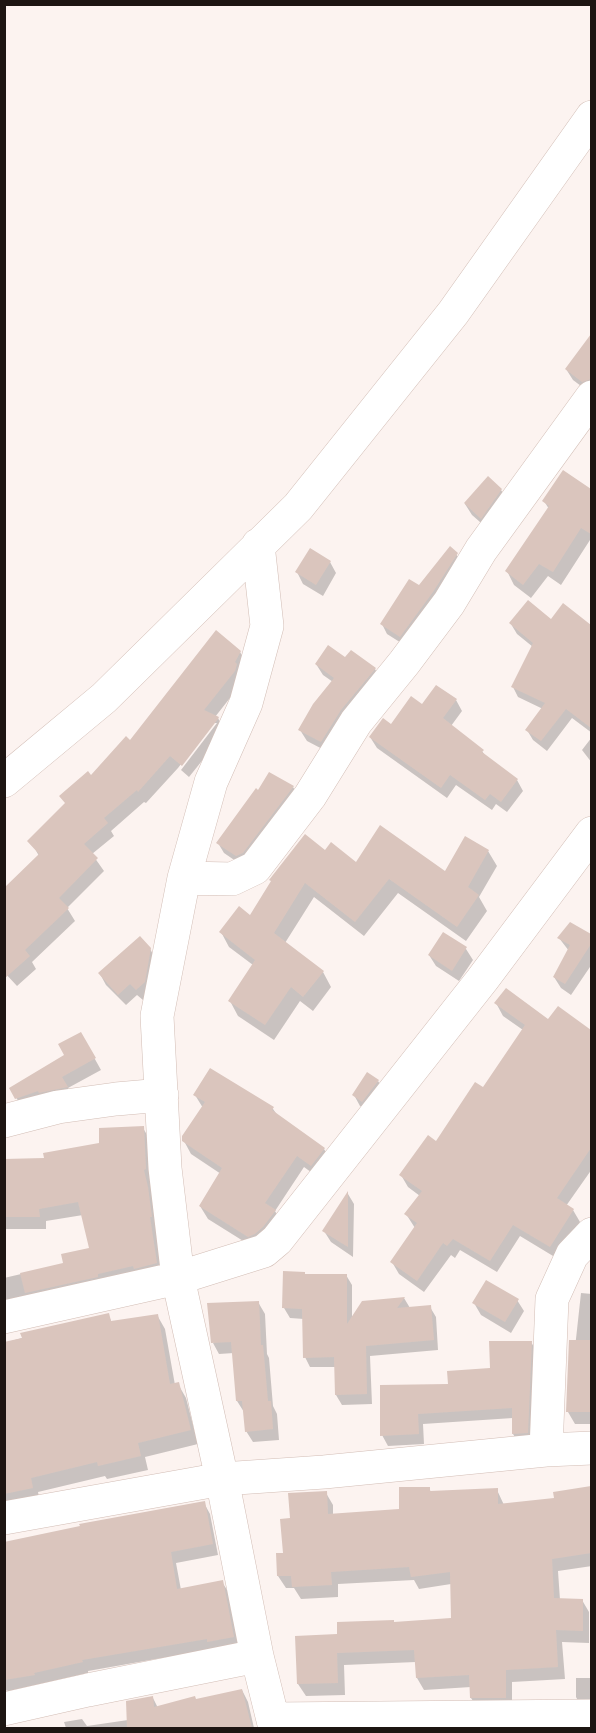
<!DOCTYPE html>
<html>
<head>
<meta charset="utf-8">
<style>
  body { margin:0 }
  #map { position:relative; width:596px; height:1733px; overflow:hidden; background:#fcf3f0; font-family:"Nunito Sans",sans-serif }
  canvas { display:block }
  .frame { position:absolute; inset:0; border:6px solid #1d1512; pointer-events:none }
</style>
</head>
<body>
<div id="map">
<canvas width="596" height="1733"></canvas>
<div class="frame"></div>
</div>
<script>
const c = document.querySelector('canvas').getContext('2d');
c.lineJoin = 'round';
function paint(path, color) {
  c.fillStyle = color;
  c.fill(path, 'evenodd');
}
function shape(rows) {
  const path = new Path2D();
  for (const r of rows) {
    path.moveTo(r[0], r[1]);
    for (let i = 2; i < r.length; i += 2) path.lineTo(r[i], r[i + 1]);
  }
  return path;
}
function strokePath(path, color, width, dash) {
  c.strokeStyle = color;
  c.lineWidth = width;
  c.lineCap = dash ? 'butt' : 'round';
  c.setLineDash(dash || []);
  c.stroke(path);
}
paint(shape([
  [592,336,592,391,589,392,573,380,566,369],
  [563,472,592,491,592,541,590,540,561,585,548,576,531,598,514,585,507,571,549,509,544,501],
  [501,490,508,501,488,529,472,515,465,504],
  [456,554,462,564,406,646,387,634,382,624],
  [330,562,336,573,323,596,303,584,297,572],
  [563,605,592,627,592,733,572,718,547,751,533,740,527,730,543,709,518,697,513,687,533,647,517,634,511,624,551,621],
  [240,652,247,664,241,684,215,717,218,718,225,732,189,777,181,770,217,723,213,723,178,768,146,803,144,802,111,831,114,836,92,854,104,871,67,908,75,921,32,962,36,969,17,986,4,972,39,856,34,847,91,777],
  [346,659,375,669,381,680,328,752,307,741,300,730,333,682,323,675,316,664],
  [456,700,462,711,451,726,482,751,486,757,517,780,523,791,507,812,496,804,492,810,456,785,447,798,377,748,370,737,423,706],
  [592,737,592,763,582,750],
  [293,787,299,797,243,866,224,853,218,843],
  [488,851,497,866,479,897,487,911,466,941,398,893,364,936,314,897,285,943,323,972,331,987,313,1011,300,1001,274,1040,238,1016,230,1001,253,965,229,947,221,932,250,917,326,852,356,864,445,873],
  [570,924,592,936,592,964,571,995,561,988,554,977,569,951,559,938],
  [443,934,466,949,473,960,459,981,436,966,429,955],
  [150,949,157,961,150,994,143,1000,137,995,126,1005,106,985,100,974],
  [496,1003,549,1021,558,1008,592,1032,592,1075,548,1055,543,1065,592,1098,592,1169,566,1206,573,1210,580,1222,558,1259,520,1236,497,1272,460,1250,455,1258,451,1255,424,1292,399,1274,392,1262,415,1228,406,1214,420,1196,408,1187,401,1175,436,1143,484,1089,523,1030,503,1016],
  [81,1034,101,1070,68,1088,73,1098,23,1109,11,1089,66,1055],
  [210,1070,273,1109,278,1116,324,1149,332,1162,319,1178,304,1167,275,1211,282,1224,256,1249,208,1219,200,1206,221,1174,191,1154,184,1141,203,1108,195,1095],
  [378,1081,385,1092,369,1112,360,1106,354,1095],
  [143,1128,150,1140,164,1276,4,1313,4,1278,64,1264,91,1249,83,1215,46,1221,46,1229,4,1229,4,1160,45,1160,101,1145],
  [348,1194,354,1204,353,1257,331,1242,324,1231],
  [305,1275,346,1275,352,1285,352,1319,363,1302,404,1298,410,1308,430,1307,436,1317,438,1350,370,1356,372,1404,342,1405,336,1395,335,1367,310,1367,305,1357,304,1319,290,1318,284,1308],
  [581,1293,592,1294,592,1424,575,1424,568,1412],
  [517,1300,524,1311,511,1333,481,1315,474,1303],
  [258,1302,265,1314,267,1354,269,1358,273,1406,277,1414,279,1440,253,1442,246,1431,244,1412,237,1401,234,1353,219,1354,213,1343],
  [108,1314,112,1323,157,1315,165,1329,175,1385,178,1384,186,1398,198,1444,145,1457,148,1470,107,1479,105,1476,38,1492,40,1502,4,1503,4,1343],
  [531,1342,537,1352,533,1443,519,1444,513,1434,513,1418,423,1424,424,1444,388,1446,382,1435,450,1385,491,1370],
  [429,1488,431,1492,497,1490,504,1505,556,1499,555,1493,592,1488,592,1566,558,1571,560,1600,582,1600,589,1612,589,1643,562,1642,565,1679,512,1682,512,1710,479,1710,471,1698,471,1687,424,1690,417,1678,416,1662,344,1665,345,1695,306,1696,298,1684,297,1637,339,1636,394,1623,453,1619,451,1584,419,1589,414,1580,338,1584,338,1597,301,1599,294,1588,286,1588,278,1576,291,1520,326,1493,333,1505,333,1515,401,1511],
  [204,1503,210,1514,218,1555,176,1563,181,1590,222,1582,229,1593,239,1648,214,1650,156,1659,88,1671,88,1673,9,1691,4,1690,4,1543],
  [576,1678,592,1678,592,1709,582,1708,576,1697],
  [242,1690,248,1702,254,1728,66,1728,64,1722,82,1719,87,1726,128,1720,153,1698,158,1708]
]), '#0003');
paint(shape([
  [591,334,591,379,582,382,565,369],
  [563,470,591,489,591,534,581,528,553,572,539,564,523,585,505,571,549,506,542,501],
  [488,476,502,489,481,519,464,503],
  [450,546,458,553,433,592,400,637,380,624,409,579,419,585],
  [310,548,331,561,316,585,295,572],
  [528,600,551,619,563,603,591,625,591,728,566,709,541,741,525,730,545,703,511,687,533,643,509,623],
  [216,630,241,651,235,662,237,664,235,671,204,710,219,717,218,719,182,766,170,756,138,792,137,790,104,818,108,823,84,844,98,858,59,898,69,908,25,950,30,956,4,979,4,888,39,854,27,841,65,803,59,796,88,771,91,775,126,736,130,740],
  [328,645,345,657,351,650,376,668,341,710,321,742,298,730,313,704,334,678,315,664],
  [436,685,457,699,443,718,484,750,482,752,518,779,501,802,490,794,485,800,450,775,441,788,369,737,383,718,391,724,411,696,422,704],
  [269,772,294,786,243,853,236,856,216,843,256,788,258,790],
  [380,825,445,871,465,836,489,850,468,887,479,895,457,927,389,879,355,922,305,883,274,933,324,971,303,997,291,987,265,1025,228,1001,255,960,219,932,239,906,250,915,271,881,269,880,305,834,325,850,331,842,356,862],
  [570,922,591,934,591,944,565,984,553,977,570,945,557,938],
  [443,932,467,947,452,971,428,955],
  [140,936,151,948,145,982,136,990,130,984,118,995,98,973],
  [506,988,548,1019,558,1006,591,1030,591,1148,557,1198,574,1209,550,1247,513,1225,490,1261,453,1239,447,1246,443,1243,417,1281,390,1262,417,1223,404,1214,422,1191,399,1175,428,1135,436,1141,475,1082,483,1087,525,1025,494,1003],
  [81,1032,96,1058,62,1077,68,1087,39,1093,38,1091,15,1099,9,1088,64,1055,58,1044],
  [210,1068,274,1107,272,1110,325,1148,311,1166,297,1156,265,1203,276,1210,263,1227,255,1234,248,1237,199,1206,222,1168,182,1141,182,1136,205,1102,193,1095],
  [367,1072,379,1080,362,1102,352,1095],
  [144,1126,146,1169,144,1170,148,1187,152,1217,150,1217,157,1263,134,1269,133,1266,98,1274,98,1277,25,1293,20,1273,63,1263,61,1254,89,1248,78,1202,39,1209,40,1217,6,1217,4,1159,44,1158,43,1153,99,1143,99,1128],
  [348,1191,348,1247,322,1231],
  [283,1271,305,1272,305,1274,347,1274,347,1324,362,1301,405,1297,397,1308,431,1305,434,1340,366,1346,367,1394,335,1395,334,1357,303,1358,302,1309,282,1308],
  [486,1280,519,1299,505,1322,472,1303],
  [259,1301,261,1345,263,1345,268,1401,271,1401,273,1429,245,1432,242,1401,236,1401,231,1342,211,1343,207,1303],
  [109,1313,111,1321,158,1314,170,1384,179,1382,191,1430,138,1443,141,1456,98,1466,97,1462,31,1478,33,1488,4,1494,4,1342,22,1338,20,1333],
  [569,1340,591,1340,591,1412,566,1412],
  [489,1341,532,1341,528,1433,512,1434,512,1408,418,1414,419,1434,380,1436,380,1385,448,1384,447,1371,490,1368],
  [591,1486,591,1553,552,1559,554,1598,583,1599,583,1631,556,1630,558,1667,506,1670,506,1698,470,1698,469,1675,416,1678,414,1650,337,1653,338,1683,297,1684,295,1636,337,1634,337,1622,394,1620,394,1622,451,1618,450,1572,411,1577,409,1567,331,1572,332,1585,292,1587,291,1576,277,1576,276,1553,283,1553,280,1519,290,1518,288,1493,327,1491,328,1514,399,1509,399,1487,430,1487,430,1491,498,1488,498,1504,554,1498,553,1492],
  [205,1501,213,1544,171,1552,177,1589,223,1580,234,1637,207,1642,207,1639,82,1660,83,1662,34,1673,35,1675,4,1680,4,1542,80,1526,79,1524],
  [242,1689,252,1728,127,1728,126,1701,153,1696,154,1707,195,1696,196,1699]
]), '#dac5bd');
const minor = shape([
  [258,545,267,626,246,703,211,782,184,878,157,1016,165,1168,178,1278,222,1479,257,1656,275,1728],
  [4,781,104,698,298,507,453,313,592,117],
  [184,878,232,879,255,868,310,796,356,722,404,663,449,603,481,550,592,397],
  [4,1121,58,1107,116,1099,162,1095],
  [4,1317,178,1278,264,1251,277,1240,482,980,592,833],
  [546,1450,552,1299,572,1255,592,1234],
  [4,1518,222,1479,324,1472,546,1450,592,1448],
  [4,1709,88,1690,257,1656],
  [273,1719,592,1716]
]);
strokePath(minor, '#d2bdb5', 34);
strokePath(minor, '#fff', 33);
</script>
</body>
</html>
